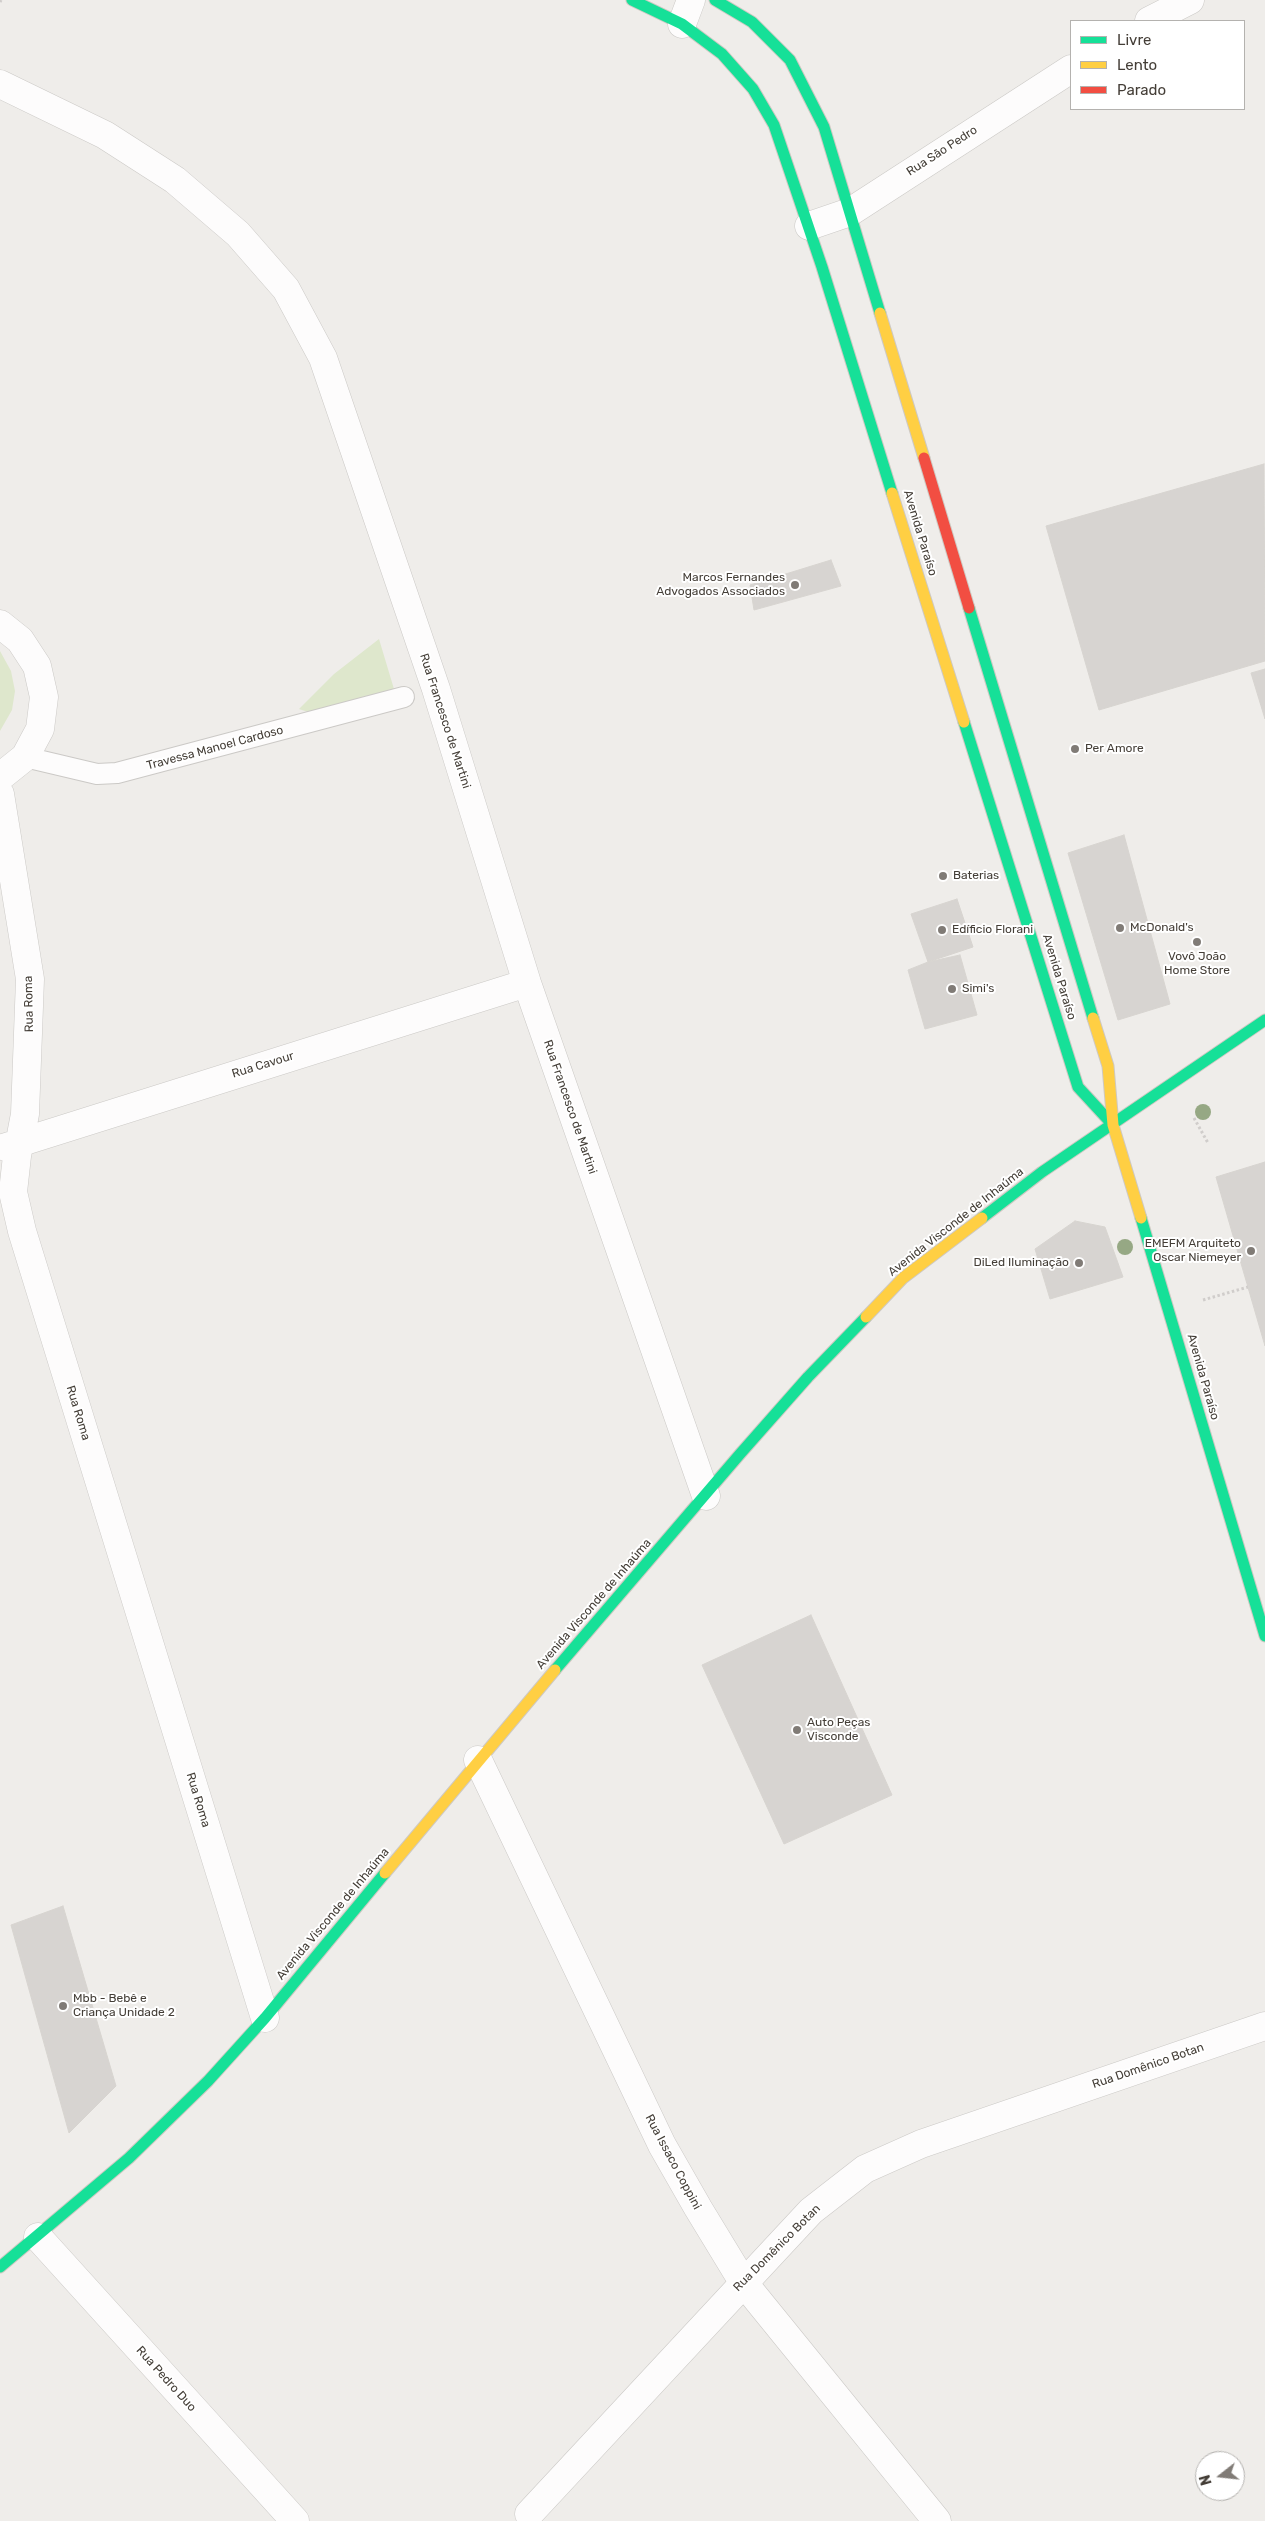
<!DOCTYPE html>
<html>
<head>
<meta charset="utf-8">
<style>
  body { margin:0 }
  #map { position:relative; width:1265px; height:2521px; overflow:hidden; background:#efedea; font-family:Rubik,sans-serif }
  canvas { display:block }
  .legend { position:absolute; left:1070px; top:20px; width:175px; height:90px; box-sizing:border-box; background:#fff; border:1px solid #b4b2af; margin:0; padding:6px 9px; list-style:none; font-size:15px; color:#443e37 }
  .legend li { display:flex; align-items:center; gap:10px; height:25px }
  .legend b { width:25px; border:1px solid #b4b2af }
  .north { position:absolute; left:1195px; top:2451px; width:50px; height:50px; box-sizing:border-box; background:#fff; border:1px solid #b4b2af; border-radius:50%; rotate:254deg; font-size:14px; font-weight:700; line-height:20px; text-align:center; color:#443e37 }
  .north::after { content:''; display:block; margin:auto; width:18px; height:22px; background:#807b76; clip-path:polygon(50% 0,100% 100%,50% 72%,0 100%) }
</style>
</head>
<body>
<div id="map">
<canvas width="1265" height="2521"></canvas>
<ul class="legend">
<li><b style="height:6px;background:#16e098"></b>Livre</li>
<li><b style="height:6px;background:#ffcf43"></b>Lento</li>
<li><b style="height:6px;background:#f24e42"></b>Parado</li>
</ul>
<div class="north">N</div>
</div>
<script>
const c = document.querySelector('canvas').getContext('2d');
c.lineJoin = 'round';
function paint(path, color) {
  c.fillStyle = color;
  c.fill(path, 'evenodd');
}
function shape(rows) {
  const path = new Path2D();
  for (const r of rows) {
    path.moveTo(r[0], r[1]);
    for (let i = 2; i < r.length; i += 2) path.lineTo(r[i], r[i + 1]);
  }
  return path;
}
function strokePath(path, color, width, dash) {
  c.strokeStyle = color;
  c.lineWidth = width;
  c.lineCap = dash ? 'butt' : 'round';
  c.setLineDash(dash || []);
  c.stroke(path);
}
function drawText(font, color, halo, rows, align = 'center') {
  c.font = font + ' Rubik,sans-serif';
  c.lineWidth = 4;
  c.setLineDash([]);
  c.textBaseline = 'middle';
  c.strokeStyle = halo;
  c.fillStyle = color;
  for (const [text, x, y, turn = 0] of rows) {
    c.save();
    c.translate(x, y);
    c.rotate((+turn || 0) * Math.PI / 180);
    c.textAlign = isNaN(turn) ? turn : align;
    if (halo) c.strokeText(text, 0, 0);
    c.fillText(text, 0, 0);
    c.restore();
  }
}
paint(shape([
  [379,639,394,689,311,713,299,709,334,674],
  [0,651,11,671,15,691,12,710,0,731]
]), '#dee7cc');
const building = shape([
  [1264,464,1265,661,1099,710,1046,526,1264,464],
  [831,560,841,586,754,610,750,585,831,560],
  [1265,669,1265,719,1251,673,1265,669],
  [1124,835,1170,1004,1118,1020,1068,853,1124,835],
  [957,899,973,947,928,962,911,914,957,899],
  [960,955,977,1015,925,1029,908,970,928,962,960,955],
  [1265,1162,1265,1346,1216,1177,1265,1162],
  [1075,1221,1105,1227,1123,1277,1050,1299,1035,1249,1075,1221],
  [811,1615,892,1795,784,1844,702,1665,811,1615],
  [63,1906,116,2086,69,2133,11,1925,63,1906]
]);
paint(building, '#d7d4d1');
strokePath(building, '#d7d4d0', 1);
const lane = shape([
  [25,757,97,774,117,773,404,697]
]);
const street = shape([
  [1149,21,1190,0],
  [682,24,691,0],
  [0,84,105,135,175,180,238,234,286,289,323,358,436,689,527,983,706,1496],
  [809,226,850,212,1071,69],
  [0,624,20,640,37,666,44,697,40,729,25,757,0,777],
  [0,794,30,979,25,1114,17,1156,13,1192,22,1231,265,2018],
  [6,1147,527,983],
  [478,1760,662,2145,698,2208,743,2282,937,2521],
  [38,2237,295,2521],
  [529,2514,811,2211,865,2169,921,2144,1265,2026]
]);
const fast = shape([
  [632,0,682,24,722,54,753,89,774,125,822,267,892,493],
  [715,0,752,22,790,60,824,127,880,313],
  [969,608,1093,1018],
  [964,722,1078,1087,1113,1125],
  [982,1218,1042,1172,1265,1020],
  [1141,1218,1265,1636],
  [555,1670,740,1454,808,1377,866,1317],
  [0,2267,129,2158,208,2081,265,2018,385,1873]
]);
const slow = shape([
  [880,313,924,458],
  [892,493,964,722],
  [1093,1018,1108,1066,1113,1125,1141,1218],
  [866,1317,903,1278,982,1218],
  [385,1873,555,1670]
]);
const jam = shape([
  [924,458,969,608]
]);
strokePath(lane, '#cbc9c6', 22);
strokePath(street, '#cbc9c6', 29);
strokePath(fast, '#cec9c2', 13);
strokePath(slow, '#cec9c2', 13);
strokePath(jam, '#cec9c2', 13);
strokePath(shape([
  [0,2,1,0],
  [1194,1118,1208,1143],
  [1203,1300,1248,1287]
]), '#d0cdcb', 3, [2.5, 2.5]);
strokePath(lane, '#fdfcfc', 20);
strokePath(street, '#fdfcfc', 28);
strokePath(fast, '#16e098', 11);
strokePath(slow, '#ffcf43', 11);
strokePath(jam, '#f24e42', 11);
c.fillStyle = '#96a884';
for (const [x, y] of [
  [1203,1112],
  [1125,1247]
]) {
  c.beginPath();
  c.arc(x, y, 8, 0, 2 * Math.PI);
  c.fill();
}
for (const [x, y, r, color] of [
  [795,585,5,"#807b76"],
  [1075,749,5,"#807b76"],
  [943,876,5,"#807b76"],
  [1120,928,5,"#807b76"],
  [942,930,5,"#807b76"],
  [1197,942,5,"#807b76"],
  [952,989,5,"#807b76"],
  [1251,1251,5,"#807b76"],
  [1079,1263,5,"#807b76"],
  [797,1730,5,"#807b76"],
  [63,2006,5,"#807b76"]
]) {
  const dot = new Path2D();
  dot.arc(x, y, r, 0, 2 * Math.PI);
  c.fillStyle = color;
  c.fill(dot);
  strokePath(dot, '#fff', 2);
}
drawText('12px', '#443e37', '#fff', [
  ["Rua São Pedro",942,151,-33],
  ["Avenida Paraíso",920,533,73],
  ["Rua Francesco de Martini",445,721,72],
  ["Travessa Manoel Cardoso",215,748,-15],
  ["Avenida Paraíso",1059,977,73],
  ["Rua Roma",29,1004,-91],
  ["Rua Cavour",263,1065,-17],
  ["Rua Francesco de Martini",570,1107,71],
  ["Avenida Visconde de Inhaúma",956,1222,-38],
  ["Avenida Paraíso",1203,1377,74],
  ["Rua Roma",78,1413,73],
  ["Avenida Visconde de Inhaúma",594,1604,-49],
  ["Rua Roma",198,1800,73],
  ["Avenida Visconde de Inhaúma",333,1914,-50],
  ["Rua Domênico Botan",1148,2066,-19],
  ["Rua Issaco Coppini",673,2162,62],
  ["Rua Domênico Botan",777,2248,-45],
  ["Rua Pedro Duo",166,2379,48]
]);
drawText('12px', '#443e37', '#fff', [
  ["Marcos Fernandes",785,578,"right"],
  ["Advogados Associados",785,592,"right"],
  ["Per Amore",1085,749],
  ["Baterias",953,876],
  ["McDonald's",1130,928],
  ["Edíficio Florani",952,930],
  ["Vovô João",1197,957,"center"],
  ["Home Store",1197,971,"center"],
  ["Simi's",962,989],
  ["EMEFM Arquiteto",1241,1244,"right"],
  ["Oscar Niemeyer",1241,1258,"right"],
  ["DiLed Iluminação",1069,1263,"right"],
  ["Auto Peças",807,1723],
  ["Visconde",807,1737],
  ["Mbb - Bebê e",73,1999],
  ["Criança Unidade 2",73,2013]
], 'left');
</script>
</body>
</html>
